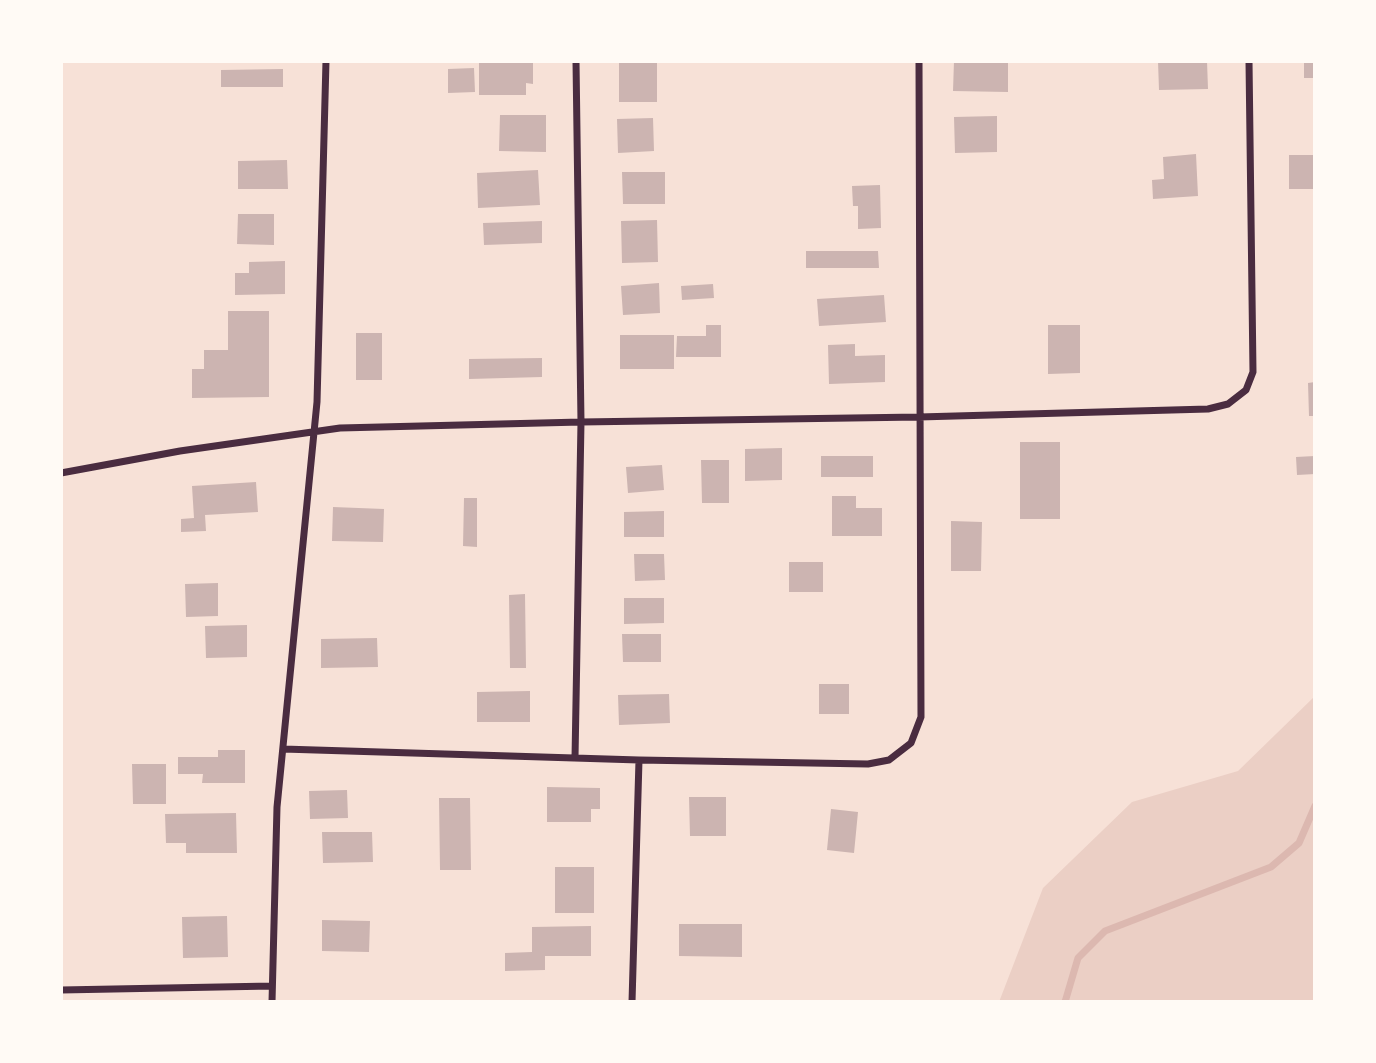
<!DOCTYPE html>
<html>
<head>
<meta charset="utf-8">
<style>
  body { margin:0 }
  #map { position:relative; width:1376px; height:1063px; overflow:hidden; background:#f7e1d7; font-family:"Nunito Sans",sans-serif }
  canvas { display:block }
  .frame { position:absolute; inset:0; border:63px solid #fffaf5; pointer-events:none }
</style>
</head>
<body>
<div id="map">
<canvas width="1376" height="1063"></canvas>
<div class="frame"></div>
</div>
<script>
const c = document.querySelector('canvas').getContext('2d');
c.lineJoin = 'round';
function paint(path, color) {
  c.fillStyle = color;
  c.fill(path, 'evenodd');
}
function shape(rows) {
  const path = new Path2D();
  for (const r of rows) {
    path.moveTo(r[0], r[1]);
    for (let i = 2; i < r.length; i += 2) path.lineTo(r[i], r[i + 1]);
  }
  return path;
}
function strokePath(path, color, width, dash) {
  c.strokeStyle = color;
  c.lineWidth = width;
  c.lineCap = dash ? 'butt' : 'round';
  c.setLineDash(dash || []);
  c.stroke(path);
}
paint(shape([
  [1315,696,1315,1002,999,1002,1043,888,1132,802,1238,771]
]), '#ebcfc5');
strokePath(shape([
  [1065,1002,1078,958,1105,931,1271,867,1299,843,1315,806]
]), '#dcb8b0', 7);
paint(shape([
  [619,61,657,61,657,102,619,102],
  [954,61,1008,62,1008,92,953,91],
  [1158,61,1207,61,1208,89,1159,90],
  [1304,61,1315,61,1315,78,1304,78],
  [479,62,533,63,533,84,526,83,526,95,479,95],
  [474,68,475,92,448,93,448,69],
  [283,69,283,87,221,87,221,70],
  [500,115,546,115,546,152,499,151],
  [997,116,997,152,955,153,954,117],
  [653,118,654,151,618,153,617,119],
  [1196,154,1198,196,1153,199,1152,180,1164,179,1163,157],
  [1289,155,1315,155,1315,189,1289,189],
  [287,160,288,189,238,189,238,161],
  [538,170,540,205,478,208,477,173],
  [622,172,665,172,665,204,623,204],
  [880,185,881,228,858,229,858,206,853,206,852,186],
  [238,214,274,214,274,245,237,244],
  [657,220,658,262,622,263,621,221],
  [542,221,542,243,484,245,483,223],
  [806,251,878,251,879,268,806,268],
  [285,261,285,294,235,295,235,273,249,273,249,262],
  [659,283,660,313,623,315,621,286],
  [713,284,714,298,682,300,681,286],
  [884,295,886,322,819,326,817,299],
  [228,311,269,311,269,397,192,398,192,369,204,369,204,350,228,350],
  [706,325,721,325,721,357,676,357,677,336,706,336],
  [1048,325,1080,325,1080,373,1048,374],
  [356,333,382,333,382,380,356,380],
  [620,335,674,335,674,369,620,369],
  [855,344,855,356,885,355,885,382,829,384,828,345],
  [542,358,542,377,469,379,469,359],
  [1315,382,1315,416,1309,416,1308,383],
  [1020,442,1060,442,1060,519,1020,519],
  [782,448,782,480,745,481,745,449],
  [821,456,873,456,873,477,821,477],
  [1315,456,1315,474,1297,475,1296,457],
  [701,460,729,460,729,503,702,503],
  [662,465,664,490,628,493,626,467],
  [256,482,258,512,205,515,206,531,181,532,181,519,194,518,192,486],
  [832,496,856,496,856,508,882,508,882,536,832,536],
  [464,498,477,498,477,547,463,546],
  [333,507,384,509,383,542,332,541],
  [664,511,664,537,624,537,624,512],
  [951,521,982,522,981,571,951,571],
  [634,554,664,554,665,580,635,581],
  [789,562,823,562,823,592,789,592],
  [218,583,218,616,186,617,185,584],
  [525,594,526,668,510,668,509,595],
  [624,598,664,598,664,623,624,624],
  [247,625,247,657,206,658,205,626],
  [622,634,661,634,661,662,623,662],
  [377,638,378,667,321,668,321,639],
  [819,684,849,684,849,714,819,714],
  [530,691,530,722,477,722,477,692],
  [669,694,670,723,619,725,618,695],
  [218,750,245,750,245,783,202,783,203,774,178,774,178,757,218,757],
  [132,764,166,764,166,804,133,804],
  [547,787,600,788,600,809,591,809,591,822,547,822],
  [347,790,348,818,310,819,309,791],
  [689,797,726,797,726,836,690,836],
  [439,798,470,798,471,870,440,870],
  [831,809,858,812,854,853,827,850],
  [236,813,237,853,186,853,186,843,166,843,165,814],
  [322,832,372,832,373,862,323,863],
  [555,867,594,867,594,913,555,913],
  [227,916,228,957,183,958,182,917],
  [322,920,370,921,369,952,322,951],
  [679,924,742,924,742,957,679,956],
  [591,926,591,956,545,956,545,970,505,971,505,953,532,952,532,927]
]), '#ccb4b1');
strokePath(shape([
  [61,473,180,451,340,428,581,422,919,417,1208,409,1228,404,1246,390,1253,372,1249,61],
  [283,749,639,760,868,764,889,760,911,743,921,717,919,61],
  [575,758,581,422,576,61],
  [61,990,272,986],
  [272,1002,277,807,317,402,326,61],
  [632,1002,639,760]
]), '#4a2c40', 7);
</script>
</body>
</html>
